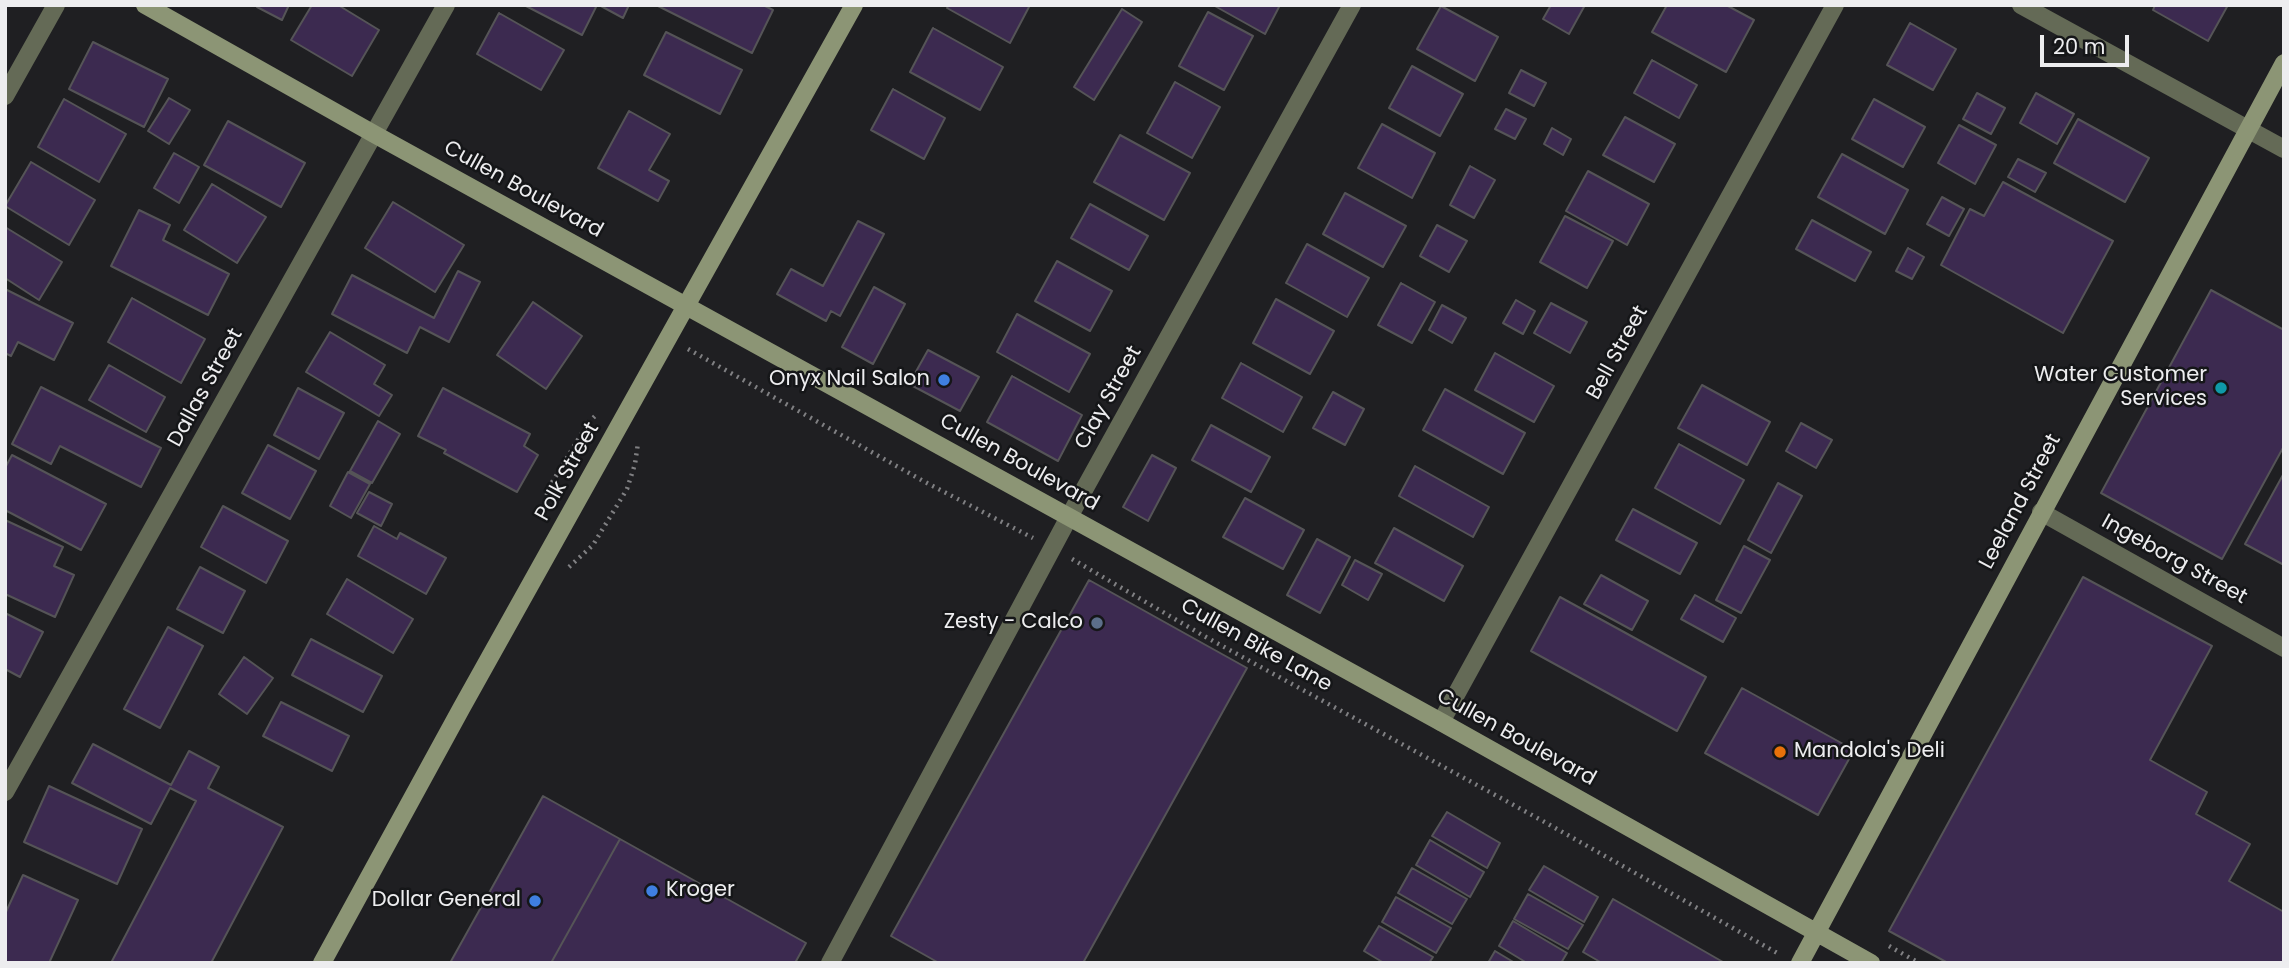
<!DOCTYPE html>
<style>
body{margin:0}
#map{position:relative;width:2289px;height:968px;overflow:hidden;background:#1f1f22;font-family:Poppins,sans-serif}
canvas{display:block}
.frame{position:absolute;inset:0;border:7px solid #ededef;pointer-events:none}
.scale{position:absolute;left:2040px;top:35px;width:89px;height:32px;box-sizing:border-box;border:4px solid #ededef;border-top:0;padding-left:9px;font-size:21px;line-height:24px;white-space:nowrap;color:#ededef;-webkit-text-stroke:5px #151618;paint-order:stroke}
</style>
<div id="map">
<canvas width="2289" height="968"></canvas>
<div class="frame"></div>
<div class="scale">20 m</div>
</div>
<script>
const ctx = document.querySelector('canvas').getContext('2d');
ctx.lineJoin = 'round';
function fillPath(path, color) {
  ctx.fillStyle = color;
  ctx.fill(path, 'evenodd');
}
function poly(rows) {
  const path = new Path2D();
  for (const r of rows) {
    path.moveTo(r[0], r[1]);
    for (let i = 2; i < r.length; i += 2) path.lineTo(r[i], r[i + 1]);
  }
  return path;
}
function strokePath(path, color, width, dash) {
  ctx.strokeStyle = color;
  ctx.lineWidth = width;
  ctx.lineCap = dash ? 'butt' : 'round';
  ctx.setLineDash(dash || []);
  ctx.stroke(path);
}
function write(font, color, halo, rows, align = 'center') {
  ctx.font = font + ' Poppins,sans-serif';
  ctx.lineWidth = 5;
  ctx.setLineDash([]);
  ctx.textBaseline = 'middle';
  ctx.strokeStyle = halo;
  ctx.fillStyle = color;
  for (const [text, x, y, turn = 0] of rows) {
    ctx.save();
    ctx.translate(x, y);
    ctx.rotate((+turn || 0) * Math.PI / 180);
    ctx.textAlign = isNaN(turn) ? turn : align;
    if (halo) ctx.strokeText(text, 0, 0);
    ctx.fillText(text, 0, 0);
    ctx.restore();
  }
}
const building = poly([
 [258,5,289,5,282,20,257,7,258,5],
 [312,5,338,5,379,30,352,76,291,40,312,5],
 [524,5,597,5,582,35,524,5],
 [599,5,629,5,623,18,599,5],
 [656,5,763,5,773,10,752,53,656,5],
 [949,5,1030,5,1010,43,947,8,949,5],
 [1213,5,1280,5,1265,34,1213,5],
 [1551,5,1585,5,1569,34,1543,19,1551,5],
 [1667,5,1726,5,1754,20,1726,72,1652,32,1667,5],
 [2155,5,2228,5,2208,41,2153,10,2155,5],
 [1441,6,1498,37,1475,81,1417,49,1441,6],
 [1122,9,1142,22,1094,100,1074,87,1122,9],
 [1208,12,1253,36,1224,90,1179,66,1208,12],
 [499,13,564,50,541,90,477,54,499,13],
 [1910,23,1956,49,1933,90,1887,65,1910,23],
 [933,28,1003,67,980,110,910,72,933,28],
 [666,32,742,70,720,114,644,75,666,32],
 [93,42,168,79,144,127,69,89,93,42],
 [1652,60,1697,85,1679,118,1634,93,1652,60],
 [1412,66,1463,94,1440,136,1389,108,1412,66],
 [1521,70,1546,83,1534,106,1509,93,1521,70],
 [1175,82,1220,107,1192,158,1147,133,1175,82],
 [893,89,945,118,924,159,871,130,893,89],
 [1977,93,2005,108,1991,134,1963,119,1977,93],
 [2036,93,2074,114,2057,144,2020,123,2036,93],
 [169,98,190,110,169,144,148,131,169,98],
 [64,99,126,134,99,182,38,147,64,99],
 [1874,99,1925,127,1903,167,1852,139,1874,99],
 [1506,109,1526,119,1515,139,1495,129,1506,109],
 [629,111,670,134,649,170,669,181,658,201,598,168,629,111],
 [1625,117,1675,144,1654,182,1603,155,1625,117],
 [2078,119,2149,158,2125,202,2054,163,2078,119],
 [228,121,305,163,281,207,204,165,228,121],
 [1382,124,1435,153,1412,198,1358,168,1382,124],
 [1959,125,1996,145,1975,184,1938,163,1959,125],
 [1552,128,1571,139,1563,155,1544,144,1552,128],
 [1120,135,1190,173,1164,220,1094,182,1120,135],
 [174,153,199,167,179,203,154,188,174,153],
 [1842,154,1908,190,1885,234,1818,197,1842,154],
 [2018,159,2046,173,2035,192,2008,177,2018,159],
 [31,162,95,200,69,245,5,206,31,162],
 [1470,166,1495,180,1474,218,1450,205,1470,166],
 [1588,171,1649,204,1627,245,1566,211,1588,171],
 [2003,182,2113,241,2063,333,1941,265,1970,209,1984,216,2003,182],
 [212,184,266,217,237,263,184,230,212,184],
 [1345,193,1406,226,1383,267,1323,234,1345,193],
 [1942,197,1964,209,1949,236,1927,224,1942,197],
 [393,202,464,245,435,292,365,248,393,202],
 [1090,204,1148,236,1129,270,1071,238,1090,204],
 [139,210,170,225,163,240,229,274,208,315,111,266,139,210],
 [1565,216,1613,241,1587,288,1540,262,1565,216],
 [1812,220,1871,252,1855,281,1796,249,1812,220],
 [858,221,884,234,840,316,831,311,826,321,777,294,791,269,823,286,858,221],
 [1437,225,1467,241,1449,272,1420,256,1437,225],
 [5,227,62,262,39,300,5,278,5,227],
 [1307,244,1369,278,1347,317,1286,283,1307,244],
 [1908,248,1924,257,1912,279,1896,271,1908,248],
 [1057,261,1112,291,1090,331,1035,301,1057,261],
 [458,271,480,282,449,342,420,327,407,353,332,314,352,275,434,318,458,271],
 [1401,283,1435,302,1412,343,1378,325,1401,283],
 [874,287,905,304,873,364,842,347,874,287],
 [5,289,73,323,54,360,18,342,11,356,5,353,5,289],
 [2211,290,2284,330,2284,446,2222,559,2101,493,2211,290],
 [132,298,205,339,181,383,108,342,132,298],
 [1276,299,1334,331,1310,374,1253,343,1276,299],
 [1516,300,1535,311,1523,334,1503,323,1516,300],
 [533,302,582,336,546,389,497,355,533,302],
 [1551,303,1587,322,1570,353,1534,333,1551,303],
 [1442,305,1466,318,1452,343,1429,330,1442,305],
 [1017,314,1090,354,1069,392,997,352,1017,314],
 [330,332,385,365,374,384,392,395,379,416,306,372,330,332],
 [928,350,979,377,960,411,909,384,928,350],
 [1495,353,1554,386,1534,422,1475,390,1495,353],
 [1241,363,1302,397,1283,432,1222,398,1241,363],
 [109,365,165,397,146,432,89,400,109,365],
 [1012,376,1082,415,1058,461,987,422,1012,376],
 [1702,385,1770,422,1747,465,1678,428,1702,385],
 [41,387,161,448,141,487,60,446,51,464,12,444,41,387],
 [298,388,344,413,319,459,274,435,298,388],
 [443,388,530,434,524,446,538,455,517,492,444,453,446,450,418,436,443,388],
 [1445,389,1525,433,1503,474,1423,430,1445,389],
 [1333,392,1364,409,1345,445,1313,428,1333,392],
 [378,421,400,434,372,483,350,471,378,421],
 [1801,423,1832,440,1816,468,1786,451,1801,423],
 [1211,425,1270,457,1251,492,1192,460,1211,425],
 [1679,444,1744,480,1720,524,1655,488,1679,444],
 [268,445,316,471,290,519,242,493,268,445],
 [12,455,106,504,81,550,5,510,5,468,12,455],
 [1152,455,1176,468,1148,521,1123,507,1152,455],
 [1415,466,1489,507,1473,537,1399,496,1415,466],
 [348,472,370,484,351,518,330,506,348,472],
 [2284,473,2284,565,2245,544,2284,473],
 [1778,483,1802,496,1771,553,1748,540,1778,483],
 [369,492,392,504,381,526,357,513,369,492],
 [1245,498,1304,530,1283,569,1223,537,1245,498],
 [223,506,288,541,266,583,201,547,223,506],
 [1633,509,1697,543,1680,574,1616,540,1633,509],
 [5,520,63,547,54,566,74,575,55,617,5,594,5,520],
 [374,526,397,539,400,533,446,558,426,594,358,556,374,526],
 [1394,528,1463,566,1444,601,1375,563,1394,528],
 [1317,539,1350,557,1320,613,1287,595,1317,539],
 [1744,546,1770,560,1741,613,1716,600,1744,546],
 [1355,560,1382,574,1368,600,1342,585,1355,560],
 [200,567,245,591,223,633,177,609,200,567],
 [1601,575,1648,601,1632,630,1584,604,1601,575],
 [2083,577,2212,646,2150,760,2207,792,2196,814,2250,844,2229,881,2284,912,2284,963,1948,963,1889,931,2083,577],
 [347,579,413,619,393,653,327,614,347,579],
 [1089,580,1247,668,1083,963,939,963,891,936,1089,580],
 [1695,595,1736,618,1723,642,1681,619,1695,595],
 [1560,597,1706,677,1677,731,1531,651,1560,597],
 [5,613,43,632,20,677,5,669,5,613],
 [168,627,203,646,160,728,124,709,168,627],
 [311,639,382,676,363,712,292,675,311,639],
 [244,657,273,678,247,714,219,694,244,657],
 [1742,688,1854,750,1818,815,1705,753,1742,688],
 [281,702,349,736,332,771,263,736,281,702],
 [93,744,171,785,189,751,219,767,208,788,283,827,211,963,111,963,196,801,170,788,151,824,72,783,93,744],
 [49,786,142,829,117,884,24,842,49,786],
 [543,796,620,839,551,963,450,963,543,796],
 [1447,812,1500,843,1487,868,1432,836,1447,812],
 [620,839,806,943,795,963,551,963,620,839],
 [1430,840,1484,872,1470,897,1416,865,1430,840],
 [1544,866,1598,897,1584,922,1529,890,1544,866],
 [1412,868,1467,899,1452,924,1398,893,1412,868],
 [23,875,78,900,49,963,5,963,5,914,23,875],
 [1528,894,1583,925,1568,949,1514,919,1528,894],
 [1396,897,1451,928,1436,953,1382,922,1396,897],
 [1613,899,1723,962,1723,963,1602,963,1583,952,1613,899],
 [1513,921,1567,953,1561,963,1527,963,1499,946,1513,921],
 [1379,926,1433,957,1429,963,1384,963,1364,951,1379,926],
 [1495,951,1515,963,1488,963,1495,951]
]);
const path = poly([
 [688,349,925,482,1033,538],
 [544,509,548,489,588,423,597,414],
 [1072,559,1204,636,1541,820,1779,954],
 [569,567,593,545,627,489,635,464,638,443],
 [1889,946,1919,963]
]);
const street = poly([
 [2021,5,2284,149],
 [5,96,56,5],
 [2041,512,2284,648],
 [1441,722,1835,5],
 [5,792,446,5],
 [830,963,1069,517,1352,5]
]);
const secondary = poly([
 [145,5,374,134,1441,722,1871,963],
 [322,963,462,707,854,5],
 [1800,963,2284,63]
]);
const markers = [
 [944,380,7,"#3f7fe0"],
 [2221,388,7,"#0f9aa8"],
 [1097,623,7,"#5c6f8a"],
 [1780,752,7,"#e8710a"],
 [652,891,7,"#3f7fe0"],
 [535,901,7,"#3f7fe0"]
];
const streetNames = [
 ["Cullen Boulevard",523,190,29],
 ["Bell Street",1618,353,-61],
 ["Dallas Street",206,388,-61],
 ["Clay Street",1109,398,-61],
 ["Cullen Boulevard",1019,463,29],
 ["Polk Street",568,472,-61],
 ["Leeland Street",2021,502,-62],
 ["Ingeborg Street",2174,560,29],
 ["Cullen Bike Lane",1256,646,29],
 ["Cullen Boulevard",1516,738,29]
];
const poiNames = [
 ["Water Customer",2207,376],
 ["Services",2207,400],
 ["Onyx Nail Salon",930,380],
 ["Zesty - Calco",1083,623],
 ["Mandola's Deli",1794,752,"left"],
 ["Kroger",666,891,"left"],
 ["Dollar General",521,901]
];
fillPath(building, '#3c2a50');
strokePath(building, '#555457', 2);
strokePath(path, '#808083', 4.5, [2, 5]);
strokePath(street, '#646a56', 18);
strokePath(secondary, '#8c9575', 18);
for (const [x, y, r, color] of markers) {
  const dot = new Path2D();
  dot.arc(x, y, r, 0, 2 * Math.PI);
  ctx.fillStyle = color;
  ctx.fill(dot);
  strokePath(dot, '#151618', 2.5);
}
write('21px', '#ededef', '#151618', streetNames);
write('21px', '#ededef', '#151618', poiNames, 'right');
</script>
